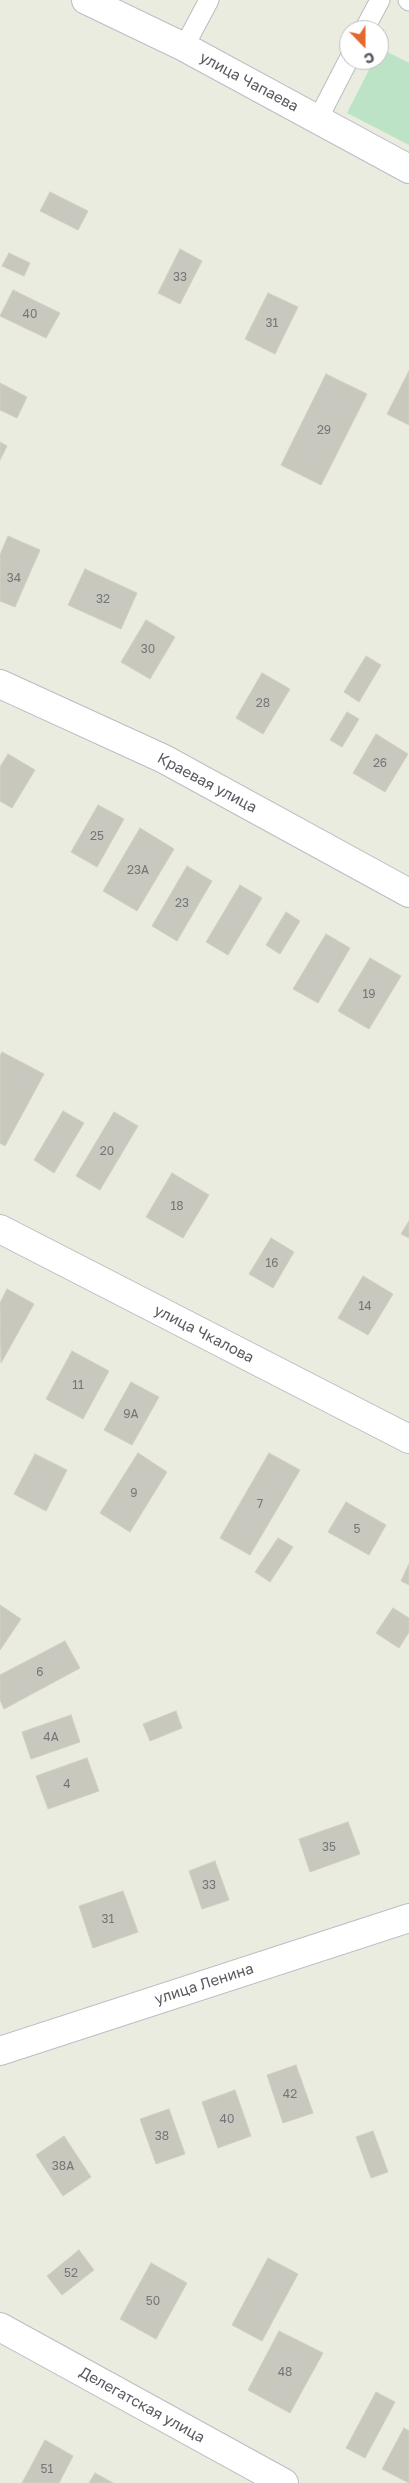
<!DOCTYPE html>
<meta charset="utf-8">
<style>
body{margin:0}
#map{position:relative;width:409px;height:2483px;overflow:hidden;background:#ebece0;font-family:"Golos Text",sans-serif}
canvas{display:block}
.north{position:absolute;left:339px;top:20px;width:50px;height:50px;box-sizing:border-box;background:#fff;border:1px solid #bdbdc0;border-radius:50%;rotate:158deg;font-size:14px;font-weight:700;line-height:20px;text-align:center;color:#595a61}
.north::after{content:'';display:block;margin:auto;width:18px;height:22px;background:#e3682e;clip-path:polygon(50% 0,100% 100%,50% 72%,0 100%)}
</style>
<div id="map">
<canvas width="409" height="2483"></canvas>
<div class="north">С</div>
</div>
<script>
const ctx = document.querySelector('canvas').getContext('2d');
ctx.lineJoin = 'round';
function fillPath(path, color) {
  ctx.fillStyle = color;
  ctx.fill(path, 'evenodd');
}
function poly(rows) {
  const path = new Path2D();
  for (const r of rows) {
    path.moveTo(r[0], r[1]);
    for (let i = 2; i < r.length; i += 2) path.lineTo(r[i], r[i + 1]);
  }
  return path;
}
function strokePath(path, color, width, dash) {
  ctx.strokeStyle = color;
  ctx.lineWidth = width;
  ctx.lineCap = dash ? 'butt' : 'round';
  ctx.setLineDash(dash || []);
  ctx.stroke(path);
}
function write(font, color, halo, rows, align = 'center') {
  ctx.font = font + ' "Golos Text",sans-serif';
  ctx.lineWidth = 5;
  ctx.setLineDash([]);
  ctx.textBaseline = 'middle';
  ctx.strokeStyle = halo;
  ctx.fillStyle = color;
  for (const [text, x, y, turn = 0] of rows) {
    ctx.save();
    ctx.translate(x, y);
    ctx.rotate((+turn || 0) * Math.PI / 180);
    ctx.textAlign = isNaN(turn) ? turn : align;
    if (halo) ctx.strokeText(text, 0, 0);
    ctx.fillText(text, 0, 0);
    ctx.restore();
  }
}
const green = poly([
 [380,48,409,63,409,145,347,113,374,60,379,60]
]);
const building = poly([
 [50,192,88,211,78,230,40,211,50,192],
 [180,249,202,261,180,304,158,293,180,249],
 [9,253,30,263,24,276,2,266,9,253],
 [13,290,60,313,46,338,0,316,13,290],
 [268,293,298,307,275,354,245,339,268,293],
 [409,371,409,425,387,414,409,371],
 [326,374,367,394,321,485,281,465,326,374],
 [0,383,27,397,17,418,0,410,0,383],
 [0,442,7,446,0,460,0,442],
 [8,536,40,550,15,607,0,601,0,555,8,536],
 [85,569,137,593,121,629,68,605,85,569],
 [146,620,175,637,150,679,121,662,146,620],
 [366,656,381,665,359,702,344,692,366,656],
 [262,673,290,689,263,734,236,718,262,673],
 [347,712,359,719,342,747,330,740,347,712],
 [376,734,408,754,385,792,353,773,376,734],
 [8,754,35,770,12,808,0,801,0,767,8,754],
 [98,805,124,819,97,867,71,852,98,805],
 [140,828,174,849,137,911,103,891,140,828],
 [187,866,212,881,177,941,152,926,187,866],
 [240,885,262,898,228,955,206,942,240,885],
 [286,912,300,921,280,954,266,945,286,912],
 [326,934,350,948,318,1003,293,989,326,934],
 [370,958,401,976,369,1029,338,1011,370,958],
 [2,1052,44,1074,5,1146,0,1143,0,1056,2,1052],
 [63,1111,84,1123,54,1173,34,1160,63,1111],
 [114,1112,138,1126,100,1190,76,1176,114,1112],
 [172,1173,209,1195,183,1238,146,1217,172,1173],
 [409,1221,409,1238,401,1234,409,1221],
 [271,1238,294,1252,273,1288,249,1274,271,1238],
 [363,1276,393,1294,368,1335,338,1318,363,1276],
 [7,1289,34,1304,1,1363,0,1303,7,1289],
 [72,1351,109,1371,83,1419,46,1399,72,1351],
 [131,1382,159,1397,132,1445,104,1430,131,1382],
 [138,1453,167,1472,130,1532,100,1513,138,1453],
 [269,1453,300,1470,250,1555,220,1538,269,1453],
 [35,1454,67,1470,46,1511,14,1494,35,1454],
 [346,1502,386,1525,369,1555,328,1532,346,1502],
 [278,1538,293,1547,270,1582,255,1572,278,1538],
 [409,1564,409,1585,401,1581,409,1564],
 [0,1605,21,1619,0,1650,0,1605],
 [393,1608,409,1618,409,1632,399,1648,376,1633,393,1608],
 [65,1641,80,1668,4,1709,0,1700,0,1675,65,1641],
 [176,1711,182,1728,150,1741,143,1724,176,1711],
 [71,1715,80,1742,31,1759,22,1732,71,1715],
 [87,1758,99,1791,48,1809,36,1776,87,1758],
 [348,1822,360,1854,310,1872,299,1839,348,1822],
 [215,1861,229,1900,202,1909,189,1871,215,1861],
 [123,1891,138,1932,93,1948,79,1906,123,1891],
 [296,2065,313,2113,283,2123,267,2075,296,2065],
 [235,2090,251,2136,218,2148,202,2102,235,2090],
 [169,2109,185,2154,156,2164,140,2119,169,2109],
 [373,2131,388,2172,371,2178,356,2137,373,2131],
 [64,2136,91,2177,63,2196,36,2155,64,2136],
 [79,2250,94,2270,62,2295,47,2276,79,2250],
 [268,2258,298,2274,262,2341,232,2325,268,2258],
 [151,2263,187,2283,156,2339,120,2319,151,2263],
 [279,2331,323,2353,290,2413,248,2390,279,2331],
 [376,2392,395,2402,365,2458,346,2448,376,2392],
 [404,2428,409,2431,409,2483,382,2469,404,2428],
 [45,2440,73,2456,59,2483,22,2483,45,2440],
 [95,2473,113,2483,89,2483,95,2473]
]);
const lane = poly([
 [408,0,409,1],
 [364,30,380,0],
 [184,47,209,0],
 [318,119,349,59]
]);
const street = poly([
 [0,684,164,759,409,893],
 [0,1229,409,1439],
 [0,2327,284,2483]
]);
const secondary = poly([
 [86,0,184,47,409,169],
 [0,2051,409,1918]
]);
const numberNames = [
 ["33",180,277],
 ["40",30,314],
 ["31",272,323],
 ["29",324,430],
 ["34",14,578],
 ["32",103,599],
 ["30",148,649],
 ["28",263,703],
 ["26",380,763],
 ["25",97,836],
 ["23А",138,870],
 ["23",182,903],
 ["19",369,994],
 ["20",107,1151],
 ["18",177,1206],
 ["16",272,1263],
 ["14",365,1306],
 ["11",78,1385],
 ["9А",131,1414],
 ["9",134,1493],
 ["7",260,1504],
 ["5",357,1529],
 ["6",40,1672],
 ["4А",51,1737],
 ["4",67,1784],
 ["35",329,1847],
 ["33",209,1885],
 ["31",108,1919],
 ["42",290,2094],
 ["40",227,2119],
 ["38",162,2136],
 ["38А",63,2166],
 ["52",71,2273],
 ["50",153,2301],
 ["48",285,2372],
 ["51",47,2469]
];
const streetNames = [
 ["улица Чапаева",249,82,28],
 ["Краевая улица",207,783,28],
 ["улица Чкалова",204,1334,27],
 ["улица Ленина",204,1984,-18],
 ["Делегатская улица",142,2405,29]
];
fillPath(green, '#bde3c6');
fillPath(building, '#c8c8bf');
strokePath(building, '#d0cfbf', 1);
strokePath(lane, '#bbbcc2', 21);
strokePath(street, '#bbbcc2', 30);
strokePath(secondary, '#bbbcc4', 30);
strokePath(lane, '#fff', 19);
strokePath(street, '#fff', 28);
strokePath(secondary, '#fff', 28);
write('12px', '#757678', null, numberNames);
write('15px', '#595a61', '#fff', streetNames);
</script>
